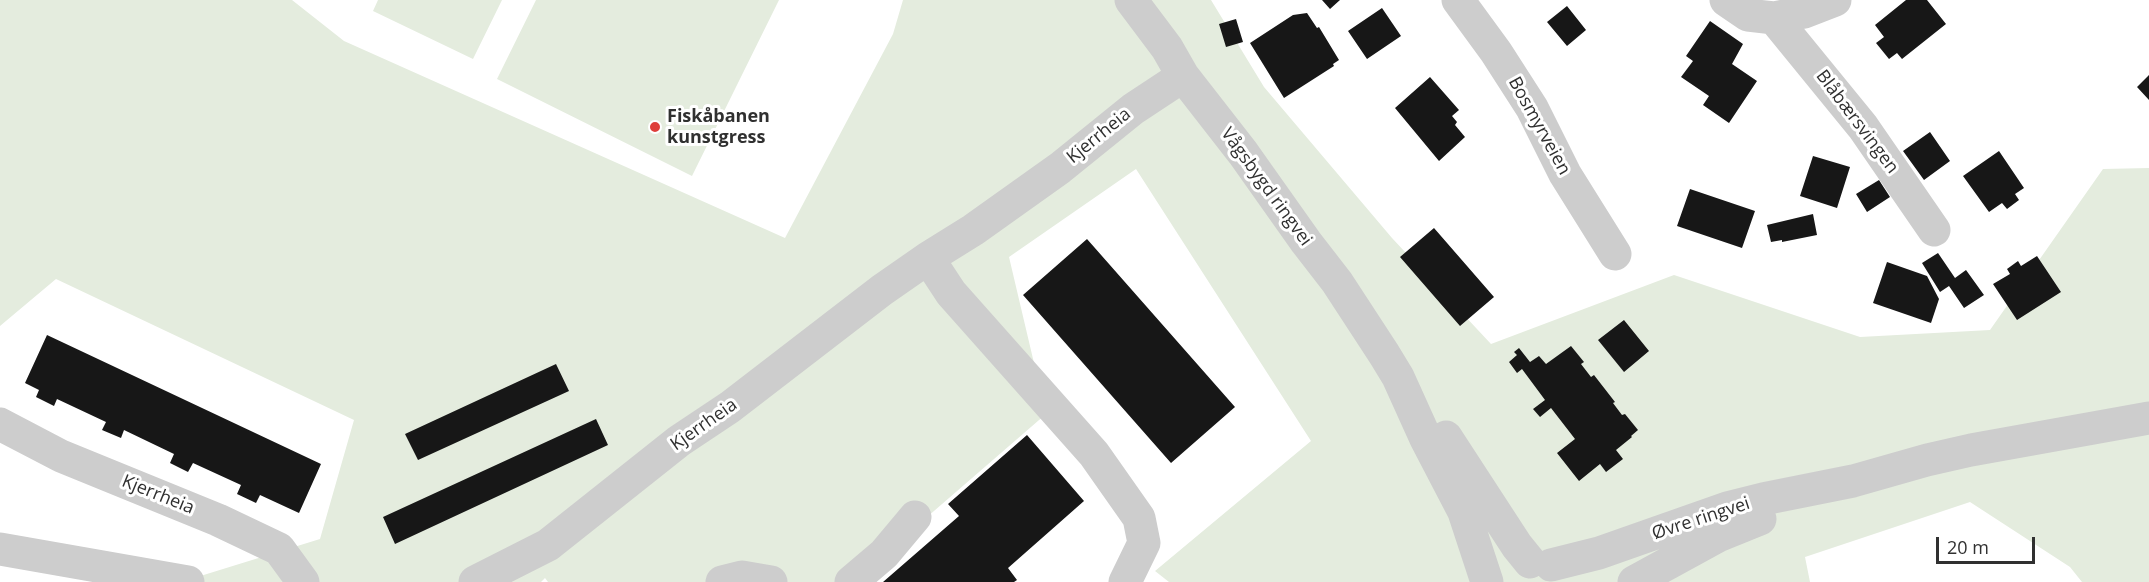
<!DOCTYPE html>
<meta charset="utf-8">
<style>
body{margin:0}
#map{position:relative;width:2149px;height:582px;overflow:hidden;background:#fff;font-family:"Open Sans",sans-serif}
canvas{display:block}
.scale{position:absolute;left:1936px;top:537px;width:99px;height:27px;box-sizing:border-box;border:3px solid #303030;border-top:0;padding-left:8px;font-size:18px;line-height:21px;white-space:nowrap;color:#303030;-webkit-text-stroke:4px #fff;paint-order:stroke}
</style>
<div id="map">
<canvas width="2149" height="582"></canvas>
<div class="scale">20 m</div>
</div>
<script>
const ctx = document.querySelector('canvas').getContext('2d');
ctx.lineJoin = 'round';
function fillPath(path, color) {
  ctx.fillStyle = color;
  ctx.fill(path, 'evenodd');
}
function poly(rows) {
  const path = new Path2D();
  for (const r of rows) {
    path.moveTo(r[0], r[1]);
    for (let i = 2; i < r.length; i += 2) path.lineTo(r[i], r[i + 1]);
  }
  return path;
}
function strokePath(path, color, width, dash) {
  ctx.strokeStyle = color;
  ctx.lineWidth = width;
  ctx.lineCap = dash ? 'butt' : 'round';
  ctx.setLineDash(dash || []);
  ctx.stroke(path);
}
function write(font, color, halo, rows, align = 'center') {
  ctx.font = font + ' "Open Sans",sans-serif';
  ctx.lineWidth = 6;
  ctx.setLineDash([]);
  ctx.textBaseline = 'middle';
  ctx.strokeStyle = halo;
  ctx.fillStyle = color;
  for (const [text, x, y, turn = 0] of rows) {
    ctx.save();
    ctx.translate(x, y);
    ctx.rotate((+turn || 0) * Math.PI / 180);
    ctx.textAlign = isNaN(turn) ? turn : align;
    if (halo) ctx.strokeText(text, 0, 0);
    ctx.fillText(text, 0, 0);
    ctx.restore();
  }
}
const green = poly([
 [0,0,292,0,344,41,785,238,893,34,903,0,1211,0,1264,87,1392,238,1491,344,1674,275,1860,337,1990,330,2103,169,2149,168,2149,582,2082,582,2070,567,1970,502,1805,557,1810,582,1169,582,1155,571,1311,441,1136,169,1009,257,1046,414,852,582,548,582,545,578,541,582,181,582,320,539,354,420,56,279,0,326],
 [378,0,502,0,473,59,373,11],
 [536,0,779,0,692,176,497,79]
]);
const building = poly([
 [1322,0,1340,0,1330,9],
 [1906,0,1927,0,1946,24,1902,59,1897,53,1889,59,1876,43,1884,37,1875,25],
 [1567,6,1586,30,1567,46,1547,22],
 [1382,8,1401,36,1367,59,1348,31],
 [1307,13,1317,28,1319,27,1339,60,1333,64,1334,66,1284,98,1250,43,1293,15],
 [1236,19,1243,42,1226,47,1219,24],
 [1710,21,1743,44,1732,64,1757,81,1729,123,1703,105,1709,96,1681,77,1693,61,1686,56],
 [2149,75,2149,100,2137,87],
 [1430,77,1459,110,1452,116,1457,122,1455,125,1465,137,1439,161,1395,108],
 [1930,132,1950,161,1924,180,1903,151],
 [1999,151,2024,188,2015,194,2019,200,2007,209,2002,203,1989,212,1963,176],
 [1813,156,1850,167,1837,208,1800,196],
 [1879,180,1890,197,1867,212,1856,194],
 [1690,189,1755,211,1742,248,1677,226],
 [1813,214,1817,235,1782,242,1782,240,1771,242,1767,225],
 [1434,228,1494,297,1460,326,1400,257],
 [1087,239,1235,407,1171,463,1023,295],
 [1938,253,1955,278,1966,270,1984,295,1964,308,1949,286,1940,292,1922,263],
 [2037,256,2061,292,2017,320,1993,284,2010,274,2007,269,2018,261,2021,266],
 [1887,262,1927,276,1939,299,1931,323,1873,303],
 [1624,320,1649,351,1624,372,1598,340],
 [47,335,321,464,299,513,260,495,256,503,237,494,241,485,193,463,188,472,170,463,174,454,124,430,121,438,102,430,106,422,57,399,54,406,36,397,39,390,25,383],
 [1571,346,1584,362,1581,364,1591,377,1594,375,1615,402,1613,403,1622,415,1625,414,1638,430,1631,436,1632,437,1616,450,1623,459,1606,472,1600,464,1579,481,1557,453,1575,439,1551,408,1540,417,1533,409,1545,400,1522,369,1517,373,1509,362,1517,355,1514,352,1519,348,1530,362,1539,356,1546,364],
 [556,364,569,391,418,460,405,434],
 [596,419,608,445,395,544,383,517],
 [1027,435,1084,501,1008,568,1017,580,1014,582,883,582,959,516,948,504]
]);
const minor = poly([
 [1131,0,1167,48,1183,76,1243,153,1306,242,1337,282,1384,354,1398,377,1426,439,1464,512,1487,582],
 [1458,0,1496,52,1532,108,1565,174,1615,254],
 [1726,0,1748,15,1774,18,1804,12,1835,0],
 [1774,18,1863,127,1934,230],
 [928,258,951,293,1094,454,1139,518,1144,543,1125,582],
 [0,424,61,456,218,520,279,549,303,582],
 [1446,437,1517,546,1530,562],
 [0,549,188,582],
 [1551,565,1599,553,1727,508,1763,499,1853,481,1927,460,1971,450,2149,418],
 [475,582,548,545,679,441,730,407,882,290,928,258,973,230,1060,168,1133,109,1183,76],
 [722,582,742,577,771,582],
 [851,582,884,554,915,517],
 [1634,582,1718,536,1760,519]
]);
const markers = [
 [655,127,6,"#de3e3a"]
];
const poiNames = [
 ["Fiskåbanen",667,117],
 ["kunstgress",667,138]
];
const streetNames = [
 ["Blåbærsvingen",1857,122,53],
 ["Bosmyrveien",1539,126,61],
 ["Kjerrheia",1099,136,-39],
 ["Vågsbygd ringvei",1266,187,54],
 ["Kjerrheia",704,425,-35],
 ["Kjerrheia",158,495,22],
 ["Øvre ringvei",1701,519,-18]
];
fillPath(green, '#e4ecde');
fillPath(building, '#171717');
strokePath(minor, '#cdcdcd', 33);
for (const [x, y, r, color] of markers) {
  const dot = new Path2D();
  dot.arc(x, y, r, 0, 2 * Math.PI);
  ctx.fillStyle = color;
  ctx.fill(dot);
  strokePath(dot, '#fff', 2);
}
write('bold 18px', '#303030', '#fff', poiNames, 'left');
write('18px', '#303030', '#fff', streetNames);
</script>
